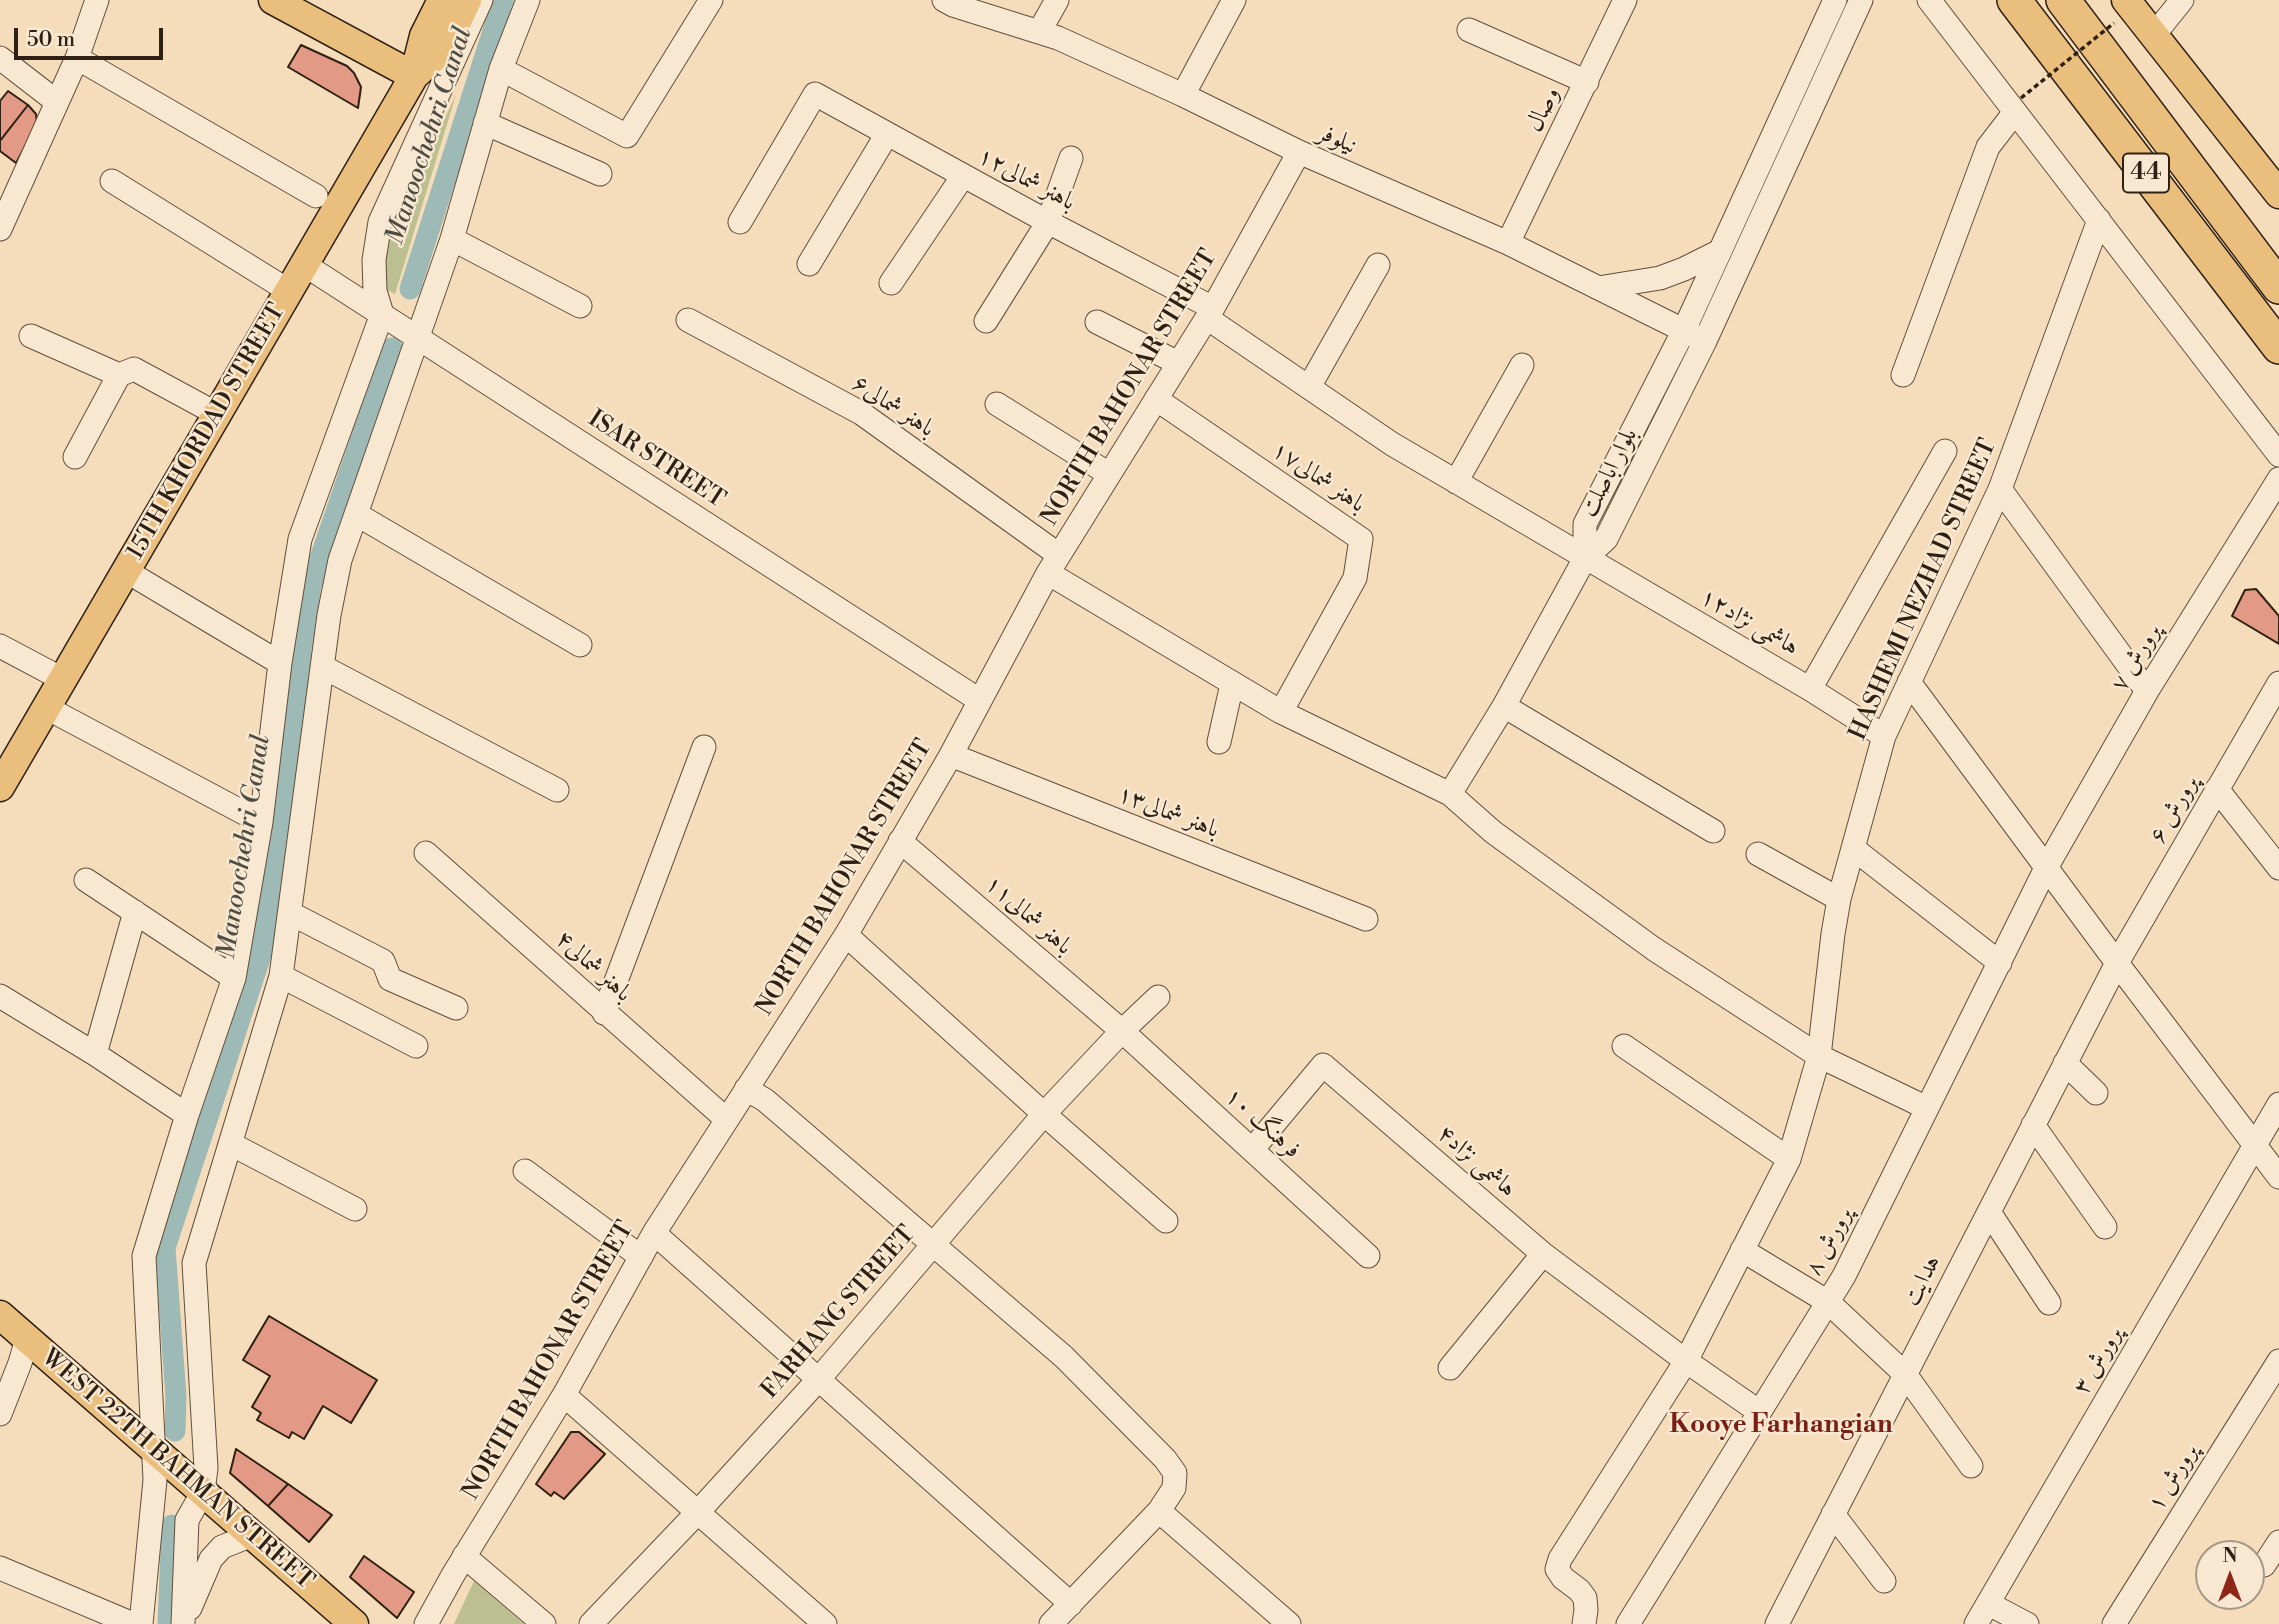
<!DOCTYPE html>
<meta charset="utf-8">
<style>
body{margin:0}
#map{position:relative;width:2279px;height:1624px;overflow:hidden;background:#f5dcba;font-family:"Libre Bodoni",serif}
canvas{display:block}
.north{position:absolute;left:2195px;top:1540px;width:70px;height:70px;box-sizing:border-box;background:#f8e8d2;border:2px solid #a79886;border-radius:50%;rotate:0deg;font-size:19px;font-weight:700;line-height:28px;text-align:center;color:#2e2013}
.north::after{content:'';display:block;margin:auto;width:24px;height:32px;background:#8f2418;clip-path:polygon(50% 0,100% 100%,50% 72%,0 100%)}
.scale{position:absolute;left:14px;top:28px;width:149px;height:32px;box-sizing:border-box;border:4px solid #2e2013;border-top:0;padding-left:9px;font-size:21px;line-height:24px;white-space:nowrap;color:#2e2013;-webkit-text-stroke:5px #f8e8d2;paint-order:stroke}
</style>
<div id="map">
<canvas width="2279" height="1624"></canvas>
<div class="north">N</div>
<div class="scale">50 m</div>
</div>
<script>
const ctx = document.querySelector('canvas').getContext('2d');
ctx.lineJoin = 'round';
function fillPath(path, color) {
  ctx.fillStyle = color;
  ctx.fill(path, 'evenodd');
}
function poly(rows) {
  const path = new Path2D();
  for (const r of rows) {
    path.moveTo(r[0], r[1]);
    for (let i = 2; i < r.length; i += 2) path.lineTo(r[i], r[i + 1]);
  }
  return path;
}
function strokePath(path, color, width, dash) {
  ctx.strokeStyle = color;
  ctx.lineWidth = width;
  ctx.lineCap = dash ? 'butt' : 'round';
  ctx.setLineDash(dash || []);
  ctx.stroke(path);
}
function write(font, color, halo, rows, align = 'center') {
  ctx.font = font + ' "Libre Bodoni",Amiri,serif';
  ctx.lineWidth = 5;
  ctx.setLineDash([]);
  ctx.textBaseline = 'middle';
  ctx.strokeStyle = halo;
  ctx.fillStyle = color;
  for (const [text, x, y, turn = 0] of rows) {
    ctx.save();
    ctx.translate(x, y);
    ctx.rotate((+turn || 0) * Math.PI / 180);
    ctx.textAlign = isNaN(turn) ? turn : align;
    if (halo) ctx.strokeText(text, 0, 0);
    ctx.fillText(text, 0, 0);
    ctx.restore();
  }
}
const green = poly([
 [456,95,395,294,382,287,384,240,409,179,441,126],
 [1673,370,1677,370,1677,373,1604,521,1601,517],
 [474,1581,524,1624,454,1624]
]);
const canal = poly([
 [410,289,503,0],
 [175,1431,176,1396,165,1248,261,955,300,682,301,649,311,585,392,348],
 [168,1624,172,1525]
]);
const building = poly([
 [301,45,347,66,354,73,361,87,358,108,288,67,301,45],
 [8,91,28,105,0,141,0,101,8,91],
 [28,105,36,114,37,125,16,163,0,151,0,141,28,105],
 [2256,589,2279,616,2279,644,2232,616,2245,590,2256,589],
 [269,1316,377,1380,351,1423,323,1406,304,1439,292,1432,289,1438,257,1420,261,1413,252,1407,270,1376,243,1360,269,1316],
 [571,1432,579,1432,605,1454,564,1499,554,1492,551,1496,536,1484,571,1432],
 [236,1449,288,1484,268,1506,230,1473,236,1449],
 [288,1484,332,1515,309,1542,268,1506,288,1484],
 [364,1556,414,1592,397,1618,350,1577,364,1556]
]);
const minor = poly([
 [944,0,953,5,1058,38,1183,95,1299,152,1508,243,1705,341],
 [1929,0,2279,455],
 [1469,30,1587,82],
 [1039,32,1057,0],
 [2153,36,2182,0],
 [0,58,57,102],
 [77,58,316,196],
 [501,69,627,136,711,0],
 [1183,95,1234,0],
 [485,123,600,174],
 [112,181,289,291],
 [740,222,815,94,1048,222,1213,308],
 [0,229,77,58,97,0],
 [452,239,580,306],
 [1508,243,1625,0],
 [809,264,887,134],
 [305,265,979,700],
 [891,283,963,176],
 [1598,288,1660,278,1684,269,1720,251],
 [1207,318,1392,444,1810,689,1884,736],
 [688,320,861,413,1059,555],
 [986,321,1048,222,1071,158],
 [1097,322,1178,363],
 [31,336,119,375],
 [119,375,134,369,217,414],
 [1903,375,1988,147,2015,112],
 [1309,387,1378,265],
 [1156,399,1361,539,1355,578,1281,712],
 [997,404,1109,474],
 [75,457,119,375],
 [1456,482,1522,365],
 [2000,489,2147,691],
 [356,514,580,645],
 [1585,558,1585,524,1684,330,1835,0],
 [126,571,280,663],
 [1048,573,1281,712,1450,794,1493,832,1654,949,1819,1056,1927,1108],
 [0,646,64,680],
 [323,667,557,790],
 [1909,682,2117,963,2279,1177],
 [1810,689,1945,451],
 [1504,706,1713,831],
 [47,708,261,822],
 [1219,742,1232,684],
 [951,755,1366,919],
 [2217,789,2279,868],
 [1450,794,1504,706,1585,558,1606,539,1705,341,1861,0],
 [900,841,1122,1031,1368,1256],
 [1854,849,2000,963],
 [426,853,726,1119],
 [1758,854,1839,899],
 [86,880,234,978],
 [290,913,383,961,390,979,456,1008],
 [846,935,1044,1114,1166,1221],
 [281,976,416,1046],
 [0,996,95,1054,187,1115],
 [604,1013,704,747],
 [1624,1046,1789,1159],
 [95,1054,135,912],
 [2065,1063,2096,1093],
 [746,1089,765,1100,1064,1357,1165,1459,1175,1473,1174,1488,1159,1511,1051,1624],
 [2033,1125,2105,1227],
 [231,1144,355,1209],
 [1252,1150,1323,1065,1543,1254,1686,1361,1758,1411],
 [525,1171,641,1257],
 [1989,1212,2049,1303],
 [654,1233,1071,1604],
 [1742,1250,1828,1302,1905,1374,1971,1466],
 [1450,1368,1543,1254],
 [564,1395,825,1624],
 [0,1414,20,1363,27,1339],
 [1159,1511,1289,1624],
 [1833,1514,1884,1581],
 [464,1556,544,1624],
 [2264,1565,2279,1542],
 [0,1568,133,1624],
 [1989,1604,2027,1624],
 [190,1608,211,1559,222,1547,252,1535],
 [141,1624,155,1480,144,1256,187,1115,234,978,261,822,280,663,300,539,382,314,375,291,374,260,380,222,481,0],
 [183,1624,187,1520,203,1492,206,1468,194,1263,281,976,329,615,340,560,452,239,501,69,528,0],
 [426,1624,453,1575,564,1395,654,1233,846,935,951,755,1048,573,1213,308,1299,152],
 [591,1624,697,1513,818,1380,1044,1114,1122,1031,1158,997],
 [1584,1624,1586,1610,1585,1598,1579,1590,1563,1578,1557,1569,1560,1559,1686,1361,1789,1159,1819,1056,1833,934,1839,899,1884,736,2000,489,2099,220],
 [1628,1624,1844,1276,2046,868,2147,691,2279,479],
 [1777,1624,2117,963,2279,683],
 [1976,1624,2279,1104],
 [2114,1624,2279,1361]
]);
const major = poly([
 [273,0,414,76],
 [2126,0,2279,194],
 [414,76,424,36,442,0],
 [0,787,414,76,446,46,467,0],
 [0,1315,354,1624]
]);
const highway = poly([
 [2014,0,2279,347],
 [2063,0,2279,287]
]);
const pathBridge = poly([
 [2021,98,2114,23]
]);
const shields = [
 [2146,173,46]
];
const shieldNames = [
 ["44",2146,173]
];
const streetNames = [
 ["وصال",1544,110,-64],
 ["نیلوفر",1337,140,24],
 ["باهنر شمالی۱۲",1026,180,28],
 ["NORTH BAHONAR STREET",1130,388,-59],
 ["باهنر شمالی۶",893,407,33],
 ["15TH KHORDAD STREET",207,432,-60],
 ["ISAR STREET",656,460,33],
 ["بلوار اباصلت",1610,473,-63],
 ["باهنر شمالی۱۷",1318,478,34],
 ["HASHEMI NEZHAD STREET",1924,590,-66],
 ["هاشمی نژاد۱۲",1749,623,30],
 ["پرورش ۷",2137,658,-59],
 ["پرورش ۶",2175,810,-60],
 ["باهنر شمالی۱۳",1168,813,21],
 ["NORTH BAHONAR STREET",845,878,-59],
 ["باهنر شمالی۱۱",1028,916,41],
 ["باهنر شمالی۴",593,967,42],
 ["فرهنگ ۱۰",1262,1124,42],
 ["هاشمی نژاد۴",1476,1162,41],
 ["پرورش ۸",1830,1242,-62],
 ["هدایت",1923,1281,-63],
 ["FARHANG STREET",839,1313,-49],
 ["NORTH BAHONAR STREET",549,1361,-60],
 ["پرورش ۳",2099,1361,-60],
 ["WEST 22TH BAHMAN STREET",177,1470,41],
 ["پرورش ۱",2174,1478,-58]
];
const waterNames = [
 ["Manoochehri Canal",430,136,-72],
 ["Manoochehri Canal",245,847,-81]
];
const neighbourhoodNames = [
 ["Kooye Farhangian",1781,1426]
];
fillPath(green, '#bcc090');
strokePath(canal, '#9dbab6', 21);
fillPath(building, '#e29986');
strokePath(building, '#2e2013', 2);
strokePath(minor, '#604f3d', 25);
strokePath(major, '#2e2013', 31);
strokePath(highway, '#2e2013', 36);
strokePath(minor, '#f8e8d2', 23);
strokePath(major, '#eabe7d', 28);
strokePath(highway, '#eabe7d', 33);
strokePath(pathBridge, '#2e2013', 3.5, [5, 3.5]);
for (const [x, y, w] of shields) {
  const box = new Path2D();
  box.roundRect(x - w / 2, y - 19.5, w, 39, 5);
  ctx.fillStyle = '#f8e8d2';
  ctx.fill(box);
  strokePath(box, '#2e2013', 2);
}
write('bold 23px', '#2e2013', null, shieldNames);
write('24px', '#2e2013', '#f8e8d2', streetNames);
write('italic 26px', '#4f4e44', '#f8e8d2', waterNames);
write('bold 26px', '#7a1f14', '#f8e8d2', neighbourhoodNames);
</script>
